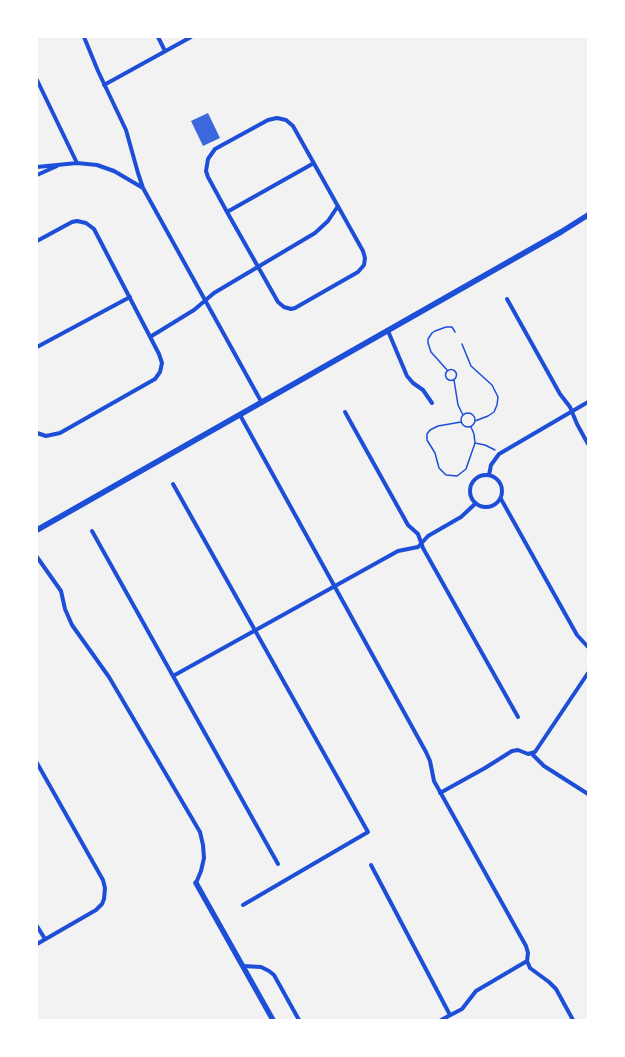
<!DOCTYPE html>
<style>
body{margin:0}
#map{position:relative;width:625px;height:1057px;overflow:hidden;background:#f2f2f2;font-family:Cabin,sans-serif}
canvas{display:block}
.frame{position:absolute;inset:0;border:38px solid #fff;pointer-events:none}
</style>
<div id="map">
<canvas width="625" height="1057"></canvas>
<div class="frame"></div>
</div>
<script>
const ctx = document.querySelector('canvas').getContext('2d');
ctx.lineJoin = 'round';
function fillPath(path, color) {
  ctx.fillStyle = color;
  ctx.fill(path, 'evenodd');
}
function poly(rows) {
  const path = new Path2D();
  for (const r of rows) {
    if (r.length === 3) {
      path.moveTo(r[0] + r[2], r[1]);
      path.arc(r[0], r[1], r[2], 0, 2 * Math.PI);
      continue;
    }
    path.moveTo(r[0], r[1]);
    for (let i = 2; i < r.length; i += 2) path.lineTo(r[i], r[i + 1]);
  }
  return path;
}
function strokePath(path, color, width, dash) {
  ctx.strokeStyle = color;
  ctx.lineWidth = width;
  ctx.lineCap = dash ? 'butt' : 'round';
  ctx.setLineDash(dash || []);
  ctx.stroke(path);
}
const building = poly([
 [208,113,220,138,203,146,191,121]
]);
const path = poly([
 [462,344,471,366,492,385,498,397,497,405,494,412,488,416,475,421],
 [451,375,5.5],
 [448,371,431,352,428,343,428,339,432,333,435,331,446,327,452,327,455,332],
 [454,380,458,405,463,415],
 [468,420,7],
 [461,422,438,426,430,430,427,434,427,440,435,453,439,468,446,475,457,476,466,469,475,443,474,434,471,427],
 [475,443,485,445,495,450]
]);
const minor = poly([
 [84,37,98,71,126,130,138,173,143,188,262,403],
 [158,37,165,51],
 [37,80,77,163],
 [104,85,191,37],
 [277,118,286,120,293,126,363,251,365,258,364,265,358,272,295,308,291,309,284,307,278,302,227,212,208,177,206,171,208,159,215,149,268,120,277,118],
 [37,167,77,163,97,165,114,171,143,188],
 [37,175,57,166],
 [227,212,314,163],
 [37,241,72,222,77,221,86,223,94,229,159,354,162,363,160,372,155,379,60,433,46,436,37,433],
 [507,299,560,394,570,407,577,424,588,444],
 [388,331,407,376,413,383,423,390,432,403],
 [150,337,194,310,214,293,315,233,328,221,338,206],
 [37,347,130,297],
 [345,412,408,525,418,534,423,548,518,717],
 [240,415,426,752,430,761,434,781,526,946,528,953,527,961,530,968,549,982,556,989,573,1020],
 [486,491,16],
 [489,475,491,465,499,454,588,402],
 [173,484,368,832,243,905],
 [501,499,577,635,588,647],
 [92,531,278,864],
 [37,557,61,591,65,609,72,625,109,677,200,832,203,845,204,858,201,871,196,883],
 [173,676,398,551,418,547,428,536,461,517,476,503],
 [532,754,544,766,588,794],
 [37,763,103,880,105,888,104,899,102,904,96,910,37,944],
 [440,793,485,768,512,751,518,750,528,754,535,752,588,673],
 [371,865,450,1015],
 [37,926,45,939],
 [243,966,261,967,269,971,274,975,299,1020],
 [441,1020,462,1009,476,991,527,961]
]);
const tertiary = poly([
 [37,530,561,232,588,215],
 [196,883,273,1020]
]);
fillPath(building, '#3d67dc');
strokePath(path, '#1d4ed8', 1.5);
strokePath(minor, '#1d4ed8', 4);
strokePath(tertiary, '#1d4ed8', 5.5);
</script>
